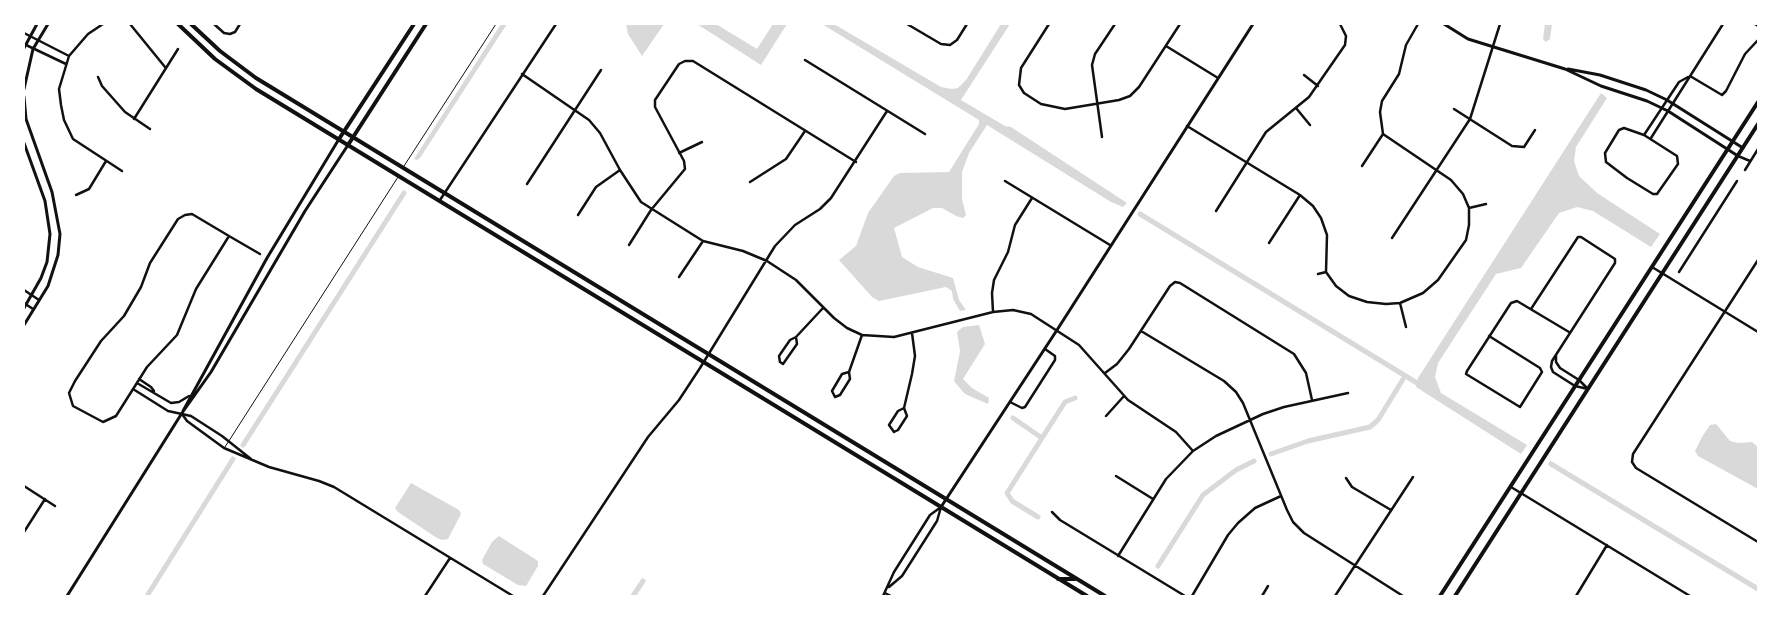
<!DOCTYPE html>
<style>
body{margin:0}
#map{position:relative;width:1782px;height:620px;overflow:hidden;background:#fff;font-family:"Golos Text",sans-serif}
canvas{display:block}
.frame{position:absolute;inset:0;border:25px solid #fff;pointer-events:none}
</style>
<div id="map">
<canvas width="1782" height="620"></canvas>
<div class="frame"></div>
</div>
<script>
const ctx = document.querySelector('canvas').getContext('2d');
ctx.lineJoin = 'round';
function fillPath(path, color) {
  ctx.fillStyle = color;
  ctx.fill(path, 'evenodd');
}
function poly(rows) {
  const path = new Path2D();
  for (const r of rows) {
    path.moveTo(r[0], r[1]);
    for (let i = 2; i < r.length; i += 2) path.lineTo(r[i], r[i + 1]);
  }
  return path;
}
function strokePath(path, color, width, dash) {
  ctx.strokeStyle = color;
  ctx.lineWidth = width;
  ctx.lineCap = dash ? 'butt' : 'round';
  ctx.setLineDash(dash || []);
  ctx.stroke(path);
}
const water = poly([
 [501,24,507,24,420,158,417,160,414,159],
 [626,24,664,24,642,56,628,34],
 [697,24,716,24,757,49,773,24,787,24,761,65],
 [822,24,834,24,941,87,952,89,958,88,966,80,1001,24,1010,24,961,100,1005,126,1011,127,1127,203,1123,207,1111,202,987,125,969,153,962,172,962,199,966,215,963,218,956,216,942,208,933,208,894,228,902,257,918,267,953,278,959,300,966,310,960,311,953,299,952,291,946,287,884,300,879,301,872,297,839,260,856,246,868,213,894,176,900,173,949,172,979,124,979,120],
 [1545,24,1552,24,1550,39,1546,42,1543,39],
 [1601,93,1607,98,1576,147,1574,161,1579,176,1597,193,1660,234,1651,247,1593,211,1577,207,1559,213,1521,268,1496,274,1438,363,1435,377,1441,393,1527,445,1521,454,1416,387,1418,378],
 [979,325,985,344,963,379,972,388,989,398,988,404,965,394,954,381,960,351,957,332,963,327],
 [1716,424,1730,441,1738,443,1752,442,1758,447,1758,489,1698,456,1695,451,1702,437,1710,425],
 [411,483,459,510,461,514,448,539,442,540,437,538,398,512,395,508],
 [499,536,538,561,538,566,526,586,518,585,483,564,482,560,492,542]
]);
const canal = poly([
 [1140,214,1422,386],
 [1013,418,1042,438],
 [243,445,404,193],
 [1271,454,1308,441,1370,427,1378,420,1405,376],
 [1551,464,1758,589],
 [1038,517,1012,501,1007,493,1065,402,1075,398],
 [1158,566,1203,495,1236,470,1254,461],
 [147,596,233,459],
 [633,596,643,581]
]);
const service = poly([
 [404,166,496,24],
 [225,447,398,177]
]);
const minor = poly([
 [103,24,88,34,69,56,59,89,61,105,64,120,73,139,122,171],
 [130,24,165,67],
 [214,24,224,33,230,34,235,32,240,24],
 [907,24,941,44,950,45,957,40,967,24],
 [1049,24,1021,68,1019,85,1024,93,1041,104,1065,109,1119,100,1130,96,1139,87,1180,24],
 [1755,24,1758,26],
 [24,33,69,56],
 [24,44,66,64],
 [1166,46,1218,78],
 [805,60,925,134],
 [522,74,589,120,600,133,620,170,641,202,703,241,743,251,767,261,796,280,834,318,847,328,862,335,894,337,993,312,1013,310,1031,314,1079,345,1128,400,1176,432,1193,451],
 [1304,75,1318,86],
 [1690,76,1722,95,1726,91,1745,54,1758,40],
 [98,77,102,86,125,112,150,129],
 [1296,108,1310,125],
 [1454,109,1512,146,1524,147,1535,130],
 [134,119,178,49],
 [1187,126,1300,195,1313,206,1321,218,1327,235,1326,272,1336,286,1349,296,1367,302,1386,304,1400,303,1423,293,1438,280,1466,240,1469,225,1469,208,1463,194,1451,180,1383,134],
 [1624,128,1644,135,1677,156,1678,164,1657,194,1653,194,1627,178,1606,162,1605,153,1619,130,1624,128],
 [1383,134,1380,112,1382,101,1399,74,1406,45,1418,24],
 [1644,135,1679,82,1688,77],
 [1102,137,1092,65,1095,54,1115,24],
 [1651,138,1723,24],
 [679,153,702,142],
 [1738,156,1750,161],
 [1362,166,1383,134],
 [1745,170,1758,149],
 [1005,181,1110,245],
 [750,182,786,159,805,131],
 [527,184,601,70],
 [76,195,89,189,106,161],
 [440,200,556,24],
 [1469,208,1486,204],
 [1216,211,1266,132,1309,97,1345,45,1346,36,1340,24],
 [578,215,596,187,620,170],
 [229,236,192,214,185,215,178,219,150,263,141,287,124,316,101,341,75,381,69,393,73,406,103,422,116,416,147,367,177,335,196,289,229,236,260,254],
 [1392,238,1470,119,1500,24],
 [1269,243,1300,195],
 [629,245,651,210,685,169,684,161,655,107,655,100,679,64,685,61,693,61,856,162],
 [1758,260,1633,454,1632,462,1636,468,1758,542],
 [1652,267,1758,332],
 [1679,272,1737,181],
 [1318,274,1326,272],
 [679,277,703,241],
 [24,290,39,300],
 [24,303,33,309],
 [1400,303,1406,327],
 [1531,309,1578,237,1581,237,1615,259,1615,263,1552,361,1551,367,1553,372,1575,386,1588,389],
 [993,312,992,293,994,280,1008,252,1015,225,1032,198],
 [1141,331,1224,381,1236,392,1243,403,1287,510,1293,522,1304,533,1403,596],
 [1489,336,1540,368,1542,372,1520,407,1466,374,1467,371,1511,303,1517,301,1569,332],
 [796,337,797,344,783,364,780,362,779,356,790,340,796,337,823,308],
 [1556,355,1556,362,1560,368,1579,380,1588,389],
 [849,372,850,379,840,395,835,397,832,391,842,374,849,372,862,335],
 [1105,373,1117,364,1129,349,1170,286,1175,282,1180,283,1294,354,1306,373,1312,400],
 [139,379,151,387,154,391],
 [137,383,171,403,179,402,189,396],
 [133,389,168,411,191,416,222,436,251,459],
 [1010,402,1022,408,1025,407,1055,360,1055,356,1045,349],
 [904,408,907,416,898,430,894,432,889,425,898,411,904,408,912,374,915,356,912,333],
 [182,414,187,421,224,448,269,467,319,481,334,487,513,596],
 [1106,416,1124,396],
 [1116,476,1153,499],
 [1346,478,1352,487,1391,510],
 [24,486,55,506],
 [1511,487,1690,596],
 [1052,512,1060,520,1185,596],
 [24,532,45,499],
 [1118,556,1166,479,1193,451,1216,436,1263,414,1284,407,1348,393],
 [889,587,902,576,937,521,941,507],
 [885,593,891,596],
 [425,596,450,558],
 [543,596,648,437,679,400,700,368,775,246,795,225,820,209,831,198,887,111],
 [883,596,894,572,930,515,941,507],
 [1192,596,1228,535,1238,523,1255,508,1281,496],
 [1262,596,1268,586],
 [1335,596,1413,477],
 [1576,596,1607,545]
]);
const tertiary = poly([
 [1444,24,1468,39,1565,69,1601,86,1647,101,1668,111,1738,156],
 [24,48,37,24],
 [1568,69,1600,75,1646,90,1667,100,1743,148],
 [24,89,33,49,48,24],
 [24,97,26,119,52,192,60,234,58,255,48,286,24,325],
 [24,143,45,201,50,234,47,262,41,278,24,308],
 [183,411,267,258,339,139],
 [941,507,1057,330,1253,24],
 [67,596,182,413,211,372,305,211,348,145]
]);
const secondary = poly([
 [178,24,215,59,256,89,1087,596],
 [191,24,220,51,256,78,1105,596],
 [339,139,414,24],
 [348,145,426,24],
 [1058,579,1075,579]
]);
const primary = poly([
 [1440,596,1758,102],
 [1455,596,1758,124]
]);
fillPath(water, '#d9d9d9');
strokePath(canal, '#d9d9d9', 5);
strokePath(service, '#111', 1);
strokePath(minor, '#111', 2.5);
strokePath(tertiary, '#111', 3);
strokePath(secondary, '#111', 4);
strokePath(primary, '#111', 4);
</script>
